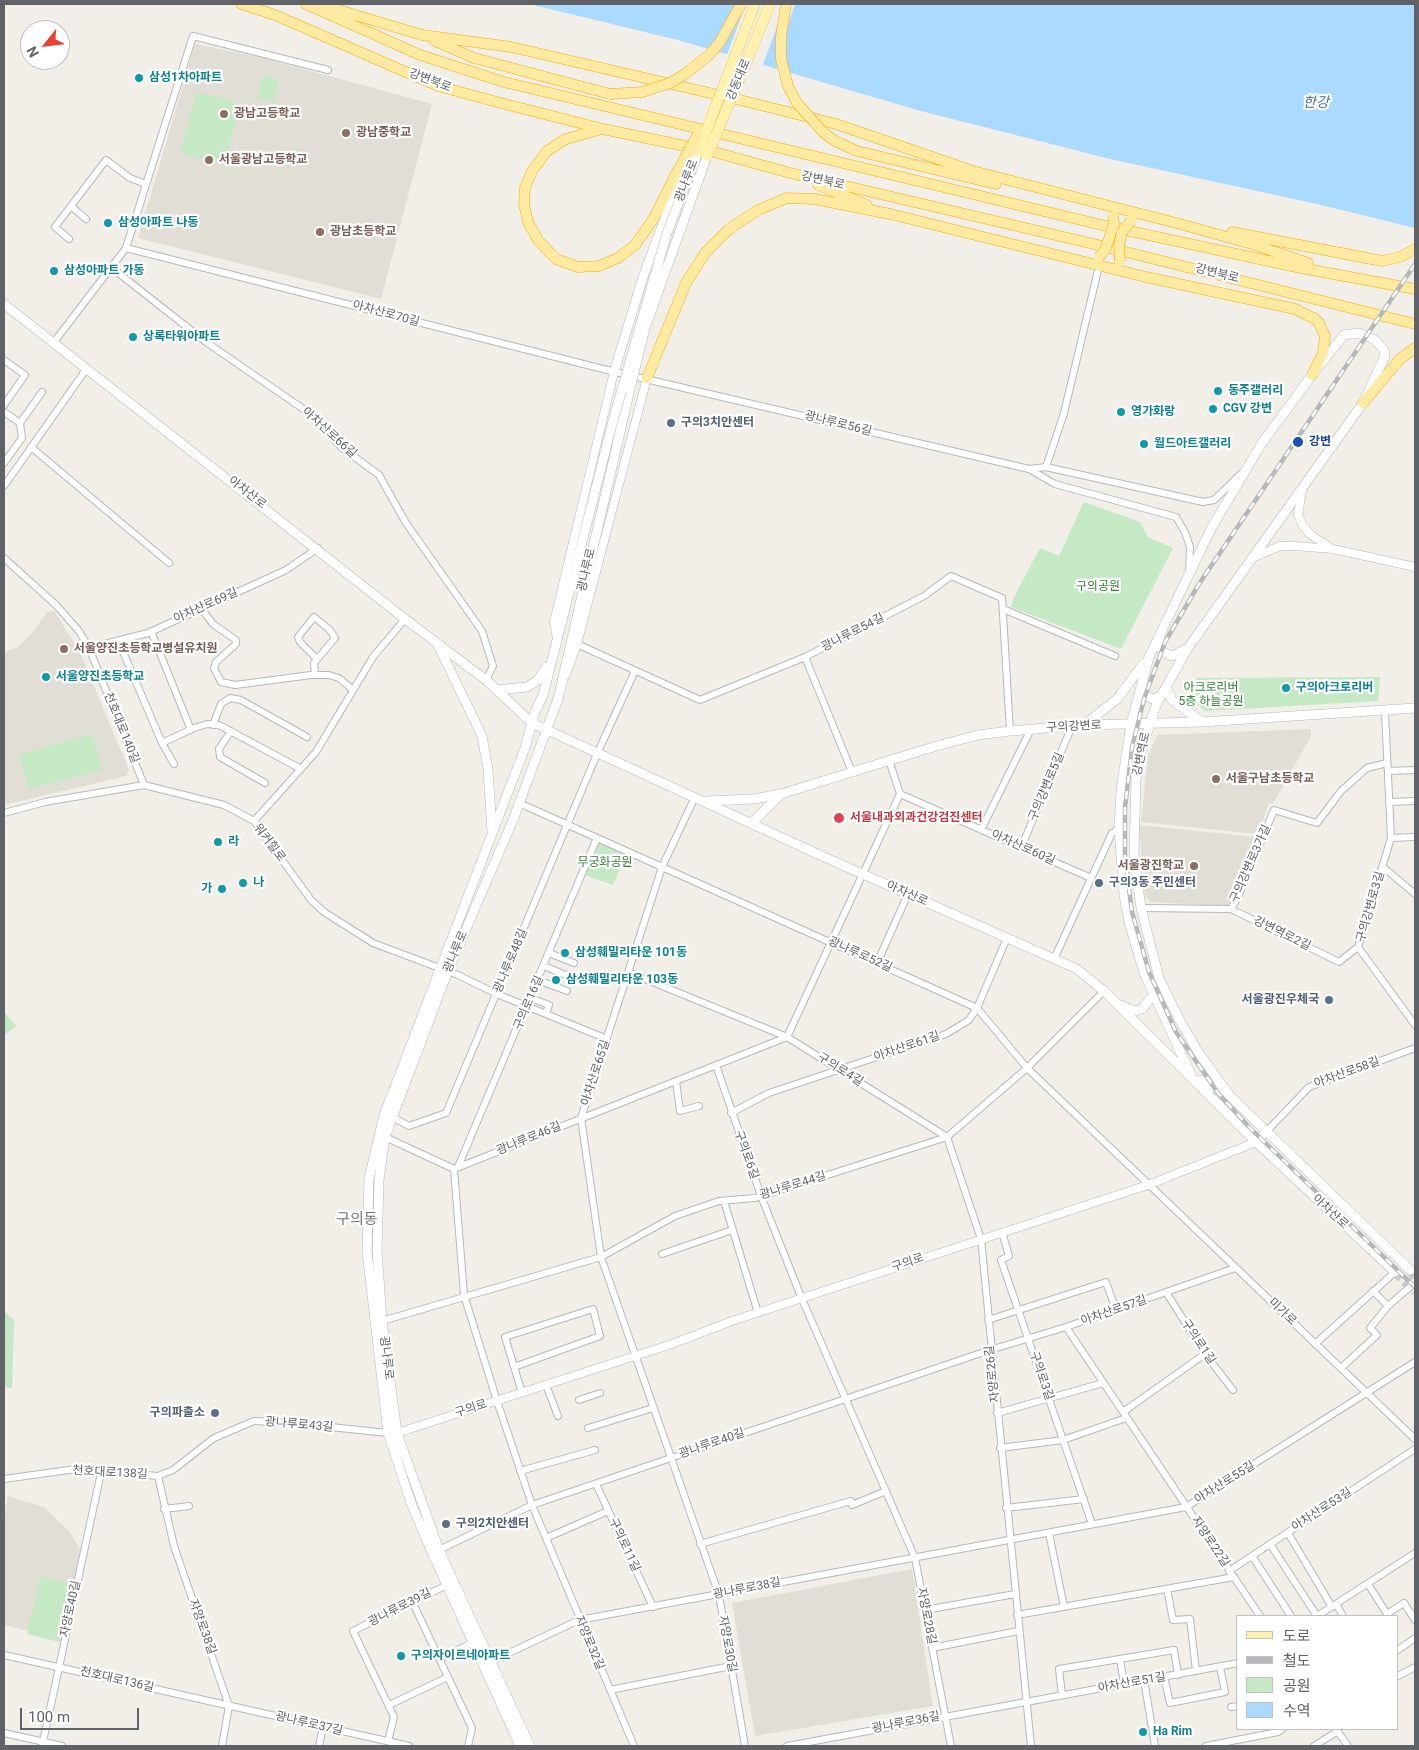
<!DOCTYPE html>
<meta charset="utf-8">
<style>
body{margin:0}
#map{position:relative;width:1419px;height:1750px;overflow:hidden;background:#f1efe8;font-family:Roboto,"Noto Sans KR",sans-serif}
canvas{display:block}
.frame{position:absolute;inset:0;border:5px solid #5f6368;pointer-events:none}
.legend{position:absolute;left:1236px;top:1615px;width:162px;height:115px;box-sizing:border-box;background:#fff;border:1px solid #bfc1c3;margin:0;padding:6px 9px;list-style:none;font-size:15px;color:#5f6368}
.legend li{display:flex;align-items:center;gap:10px;height:25px}
.legend b{width:25px;border:1px solid #bfc1c3}
.north{position:absolute;left:20px;top:20px;width:50px;height:50px;box-sizing:border-box;background:#fff;border:1px solid #bfc1c3;border-radius:50%;rotate:241deg;font-size:14px;font-weight:700;line-height:20px;text-align:center;color:#5f6368}
.north::after{content:'';display:block;margin:auto;width:18px;height:22px;background:#ea4335;clip-path:polygon(50% 0,100% 100%,50% 72%,0 100%)}
.scale{position:absolute;left:20px;top:1708px;width:119px;height:22px;box-sizing:border-box;border:2px solid #5f6368;border-top:0;padding-left:6px;font-size:15px;line-height:18px;white-space:nowrap;color:#5f6368;-webkit-text-stroke:4px #fff;paint-order:stroke}
</style>
<div id="map">
<canvas width="1419" height="1750"></canvas>
<div class="frame"></div>
<ul class="legend">
<li><b style="height:6px;background:#fff2af"></b>도로</li>
<li><b style="height:6px;background:#b6b7b8"></b>철도</li>
<li><b style="height:14px;background:#c5e8c5"></b>공원</li>
<li><b style="height:14px;background:#aadaff"></b>수역</li>
</ul>
<div class="north">N</div>
<div class="scale">100 m</div>
</div>
<script>
const ctx = document.querySelector('canvas').getContext('2d');
ctx.lineJoin = 'round';
function fillPath(path, color) {
  ctx.fillStyle = color;
  ctx.fill(path, 'evenodd');
}
function poly(rows) {
  const path = new Path2D();
  for (const r of rows) {
    path.moveTo(r[0], r[1]);
    for (let i = 2; i < r.length; i += 2) path.lineTo(r[i], r[i + 1]);
  }
  return path;
}
function strokePath(path, color, width, dash) {
  ctx.strokeStyle = color;
  ctx.lineWidth = width;
  ctx.lineCap = dash ? 'butt' : 'round';
  ctx.setLineDash(dash || []);
  ctx.stroke(path);
}
function write(font, color, halo, rows, align = 'center') {
  ctx.font = font + ' Roboto,"Noto Sans KR",sans-serif';
  ctx.lineWidth = 4.5;
  ctx.setLineDash([]);
  ctx.textBaseline = 'middle';
  ctx.strokeStyle = halo;
  ctx.fillStyle = color;
  for (const [text, x, y, turn = 0] of rows) {
    ctx.save();
    ctx.translate(x, y);
    ctx.rotate((+turn || 0) * Math.PI / 180);
    ctx.textAlign = isNaN(turn) ? turn : align;
    if (halo) ctx.strokeText(text, 0, 0);
    ctx.fillText(text, 0, 0);
    ctx.restore();
  }
}
const education = poly([
 [195,44,259,57,432,104,381,299,138,238],
 [54,611,79,650,129,770,126,776,4,805,4,653,19,646,33,632,47,612],
 [1311,729,1311,736,1273,804,1269,803,1258,834,1141,822,1148,756,1157,735],
 [1139,825,1255,837,1233,902,1226,906,1150,902,1145,894],
 [8,1496,44,1507,69,1531,81,1551,60,1639,4,1625,4,1519],
 [912,1569,933,1706,755,1736,732,1603]
]);
const green = poly([
 [263,75,279,80,273,102,257,98],
 [200,93,234,102,239,109,225,160,218,163,184,154,181,149,195,95],
 [1084,502,1140,522,1148,537,1173,548,1121,649,1011,607,1013,599,1040,548,1059,556],
 [1380,677,1378,701,1205,711,1192,698,1196,678],
 [93,734,102,770,29,789,19,754],
 [597,838,627,852,613,885,582,874],
 [4,1012,17,1026,4,1035],
 [4,1311,14,1320,12,1388,4,1387],
 [40,1576,73,1584,60,1642,27,1634]
]);
const water = poly([
 [529,4,1415,4,1415,228,1317,204,1110,159,921,111,678,40]
]);
const pier = poly([
 [737,4,795,4,787,28,785,50,788,75,778,72,776,56,778,24,762,67,726,57,743,12,723,45,718,37]
]);
const secondaryTunnel = poly([
 [1410,1270,1415,1278],
 [1395,1272,1415,1292]
]);
const minor = poly([
 [71,206,86,219],
 [69,239,55,227,106,160,130,178,146,184],
 [126,248,193,36,328,70],
 [112,268,206,342,312,415,341,447,379,475,406,523,482,631,493,666,486,680],
 [54,342,126,248,603,369,1029,469,1055,484,1176,517,1185,532,1190,547,1189,573],
 [4,360,25,375,4,405],
 [4,412,20,423,22,438,4,463],
 [20,423,42,392],
 [31,447,169,563],
 [1046,467,1064,413,1099,266],
 [1029,469,1046,467,1203,502,1214,500,1241,474],
 [4,486,87,368],
 [4,558,56,605,79,631,89,648,144,785],
 [201,608,213,624,236,640,236,644,216,662,214,668,221,682,235,685,311,675,329,675,339,678,353,690],
 [1003,609,1115,656],
 [151,631,191,730],
 [577,644,700,700,805,657,924,596,951,576,1002,598,1010,731],
 [89,648,148,633,286,570,318,548],
 [124,654,162,743,194,728,207,724,219,725,301,769],
 [805,657,852,772],
 [315,675,314,663,335,638,329,629,314,617,298,637,300,642,317,659],
 [1385,712,1391,838,1358,947,1415,1025],
 [213,725,221,704,230,698,241,700,307,737],
 [231,731,219,749,220,757,265,783],
 [162,743,174,764],
 [1388,771,1415,770],
 [900,794,1091,878],
 [695,797,662,867,581,1118,601,1257,719,1595,745,1746],
 [1389,802,1415,801],
 [519,803,977,1008,1027,1068,1415,1439],
 [4,813,45,802,144,785,224,805,254,821,311,900,324,912,373,943,458,975,497,994,607,1039],
 [254,821,316,752,373,657,405,619],
 [981,830,1031,729],
 [1391,838,1415,837],
 [1021,848,1072,726],
 [1383,867,1415,894],
 [1141,908,1231,909,1339,962,1358,947],
 [1231,909,1237,899,1274,810,1317,823,1341,791,1367,768,1387,763],
 [549,953,574,963],
 [1054,959,1112,833,1119,829],
 [877,963,908,894],
 [544,966,573,978],
 [628,972,787,1037,947,1137,981,1239,1031,1746],
 [538,980,567,991],
 [531,998,549,1005,546,1013],
 [716,1065,761,1196,802,1299,915,1558,951,1746],
 [676,1081,680,1111,699,1106],
 [731,1113,769,1093,946,1034,969,1020,977,1008,1007,938],
 [392,1117,409,1126,446,1113,597,754,635,671],
 [1266,1132,1309,1087,1415,1048],
 [385,1137,454,1169,787,1037,900,794,889,760],
 [458,1167,597,838],
 [454,1169,464,1295,497,1401,532,1505,634,1746],
 [724,1201,758,1313],
 [1002,1232,1009,1256,1001,1260,1092,1524],
 [662,1254,732,1230],
 [1373,1291,1388,1306],
 [1166,1292,1205,1354,1233,1390],
 [988,1320,1106,1282,1116,1310],
 [382,1321,601,1257,675,1216,719,1201,755,1198,947,1137,1027,1068,1104,991],
 [1066,1327,1260,1616],
 [1315,1344,1395,1272],
 [514,1367,600,1336,593,1309,505,1337,522,1393],
 [1341,1368,1377,1335,1370,1328,1388,1306,1410,1287],
 [546,1385,558,1416],
 [579,1400,600,1393],
 [1123,1412,1205,1354],
 [997,1413,1103,1383],
 [588,1428,653,1408],
 [1000,1448,1063,1440,1126,1418],
 [520,1471,595,1450],
 [158,1476,174,1546,229,1706,222,1746],
 [4,1479,76,1469,158,1476,173,1470,214,1438,254,1421,292,1423,388,1433],
 [596,1484,653,1607],
 [852,1505,886,1491],
 [1006,1508,1084,1499],
 [164,1509,189,1506],
 [1049,1533,1064,1607],
 [1288,1533,1332,1607],
 [546,1538,608,1511],
 [700,1544,851,1501],
 [1270,1544,1317,1616],
 [439,1550,532,1505,990,1350,1066,1327,1235,1268],
 [1252,1556,1291,1616],
 [1229,1571,1415,1449],
 [1368,1584,1387,1614,1404,1603,1415,1620],
 [1167,1589,1173,1620,1190,1619,1196,1671],
 [412,1601,472,1728,468,1746],
 [1336,1604,1343,1616],
 [925,1610,1015,1594],
 [1017,1615,1234,1577],
 [1317,1616,1415,1553],
 [932,1648,1018,1631],
 [1398,1650,1415,1638],
 [4,1655,409,1746],
 [439,1659,474,1642],
 [1120,1659,1124,1684],
 [492,1661,579,1620,1186,1507,1415,1362],
 [1398,1676,1415,1667],
 [1164,1677,1170,1703,1225,1692,1220,1667],
 [1144,1680,1155,1746],
 [610,1690,731,1666],
 [1062,1695,1059,1669,1174,1650,1178,1675],
 [389,1705,448,1677],
 [1231,1707,1238,1706],
 [1336,1729,1348,1746],
 [4,1733,62,1746],
 [388,1741,394,1717,353,1631,447,1585],
 [42,1746,101,1473],
 [319,1746,323,1727],
 [787,1746,1238,1663],
 [1206,1746,1278,1732,1282,1729],
 [1314,1746,1338,1731]
]);
const tertiary = poly([
 [1302,490,1298,515,1303,526,1311,535,1331,548],
 [1252,558,1280,546,1294,546,1333,549,1415,567],
 [557,638,554,622,614,372],
 [566,675,577,644,647,378],
 [397,1433,669,1345,735,1320,1148,1185,1256,1142,1266,1132]
]);
const secondary = poly([
 [4,304,405,619,486,680,532,723,822,856,1077,969,1104,991,1256,1142,1395,1272],
 [614,372,643,277,681,175],
 [1160,636,1159,646,1163,652,1172,656,1188,648],
 [437,643,482,736,488,769,492,832],
 [1142,684,1143,694,1153,699,1162,695],
 [1166,687,1172,700,1202,722],
 [497,690,527,687,538,680,546,667],
 [1084,725,1117,699,1144,663],
 [706,801,754,799,781,794,933,747,978,735,1010,731,1083,725,1202,722,1415,708],
 [752,823,781,794],
 [1121,1005,1134,1011,1142,1009,1153,995],
 [1191,1075,1144,973,1129,922,1124,895,1119,829,1121,790,1131,724,1149,657,1212,527,1262,443,1312,375,1344,335,1359,333,1375,340,1384,350,1385,356,1363,403,1188,648,1157,703,1141,751,1136,780,1134,853,1141,908,1159,978,1179,1019,1200,1055,1231,1097,1410,1270],
 [1200,1080,1228,1095],
 [520,1746,430,1548,411,1503,388,1433,367,1251,369,1179,384,1115,525,748,535,712,543,695,613,421],
 [530,1746,439,1550,397,1433,382,1321,377,1250,379,1180,385,1137,448,971,513,820,558,699,630,389]
]);
const primary = poly([
 [732,64,755,4],
 [744,68,770,4]
]);
const trunk = poly([
 [241,4,275,15,438,86,497,102,603,129,714,152,790,173,1098,245,1415,324],
 [306,4,420,55,504,82,1102,225,1301,268,1415,289],
 [322,5,422,35,511,47,740,100,836,124,973,171,1180,224,1252,244,1308,263],
 [435,41,474,58,610,94],
 [602,129,566,139,547,151,532,171,525,188,524,204,528,222,538,240,556,259,578,267,599,266,618,258,635,245,654,218,674,178],
 [857,151,996,184],
 [818,185,867,205],
 [1232,232,1382,261,1400,257,1415,249],
 [647,378,686,283,705,253,729,229,758,210,787,198,815,199,890,214,1146,277,1295,309,1315,319,1319,323,1325,336,1323,353,1312,375],
 [1363,403,1400,359,1415,348]
]);
const rail = poly([
 [1415,264,1199,584,1165,642,1144,699,1132,748,1125,807,1125,859,1132,912,1149,972,1176,1032,1218,1093,1250,1128,1415,1287]
]);
const secondaryBridge = poly([
 [630,389,645,328,707,156],
 [613,421,667,233,698,152]
]);
const primaryBridge = poly([
 [698,152,732,64],
 [707,156,744,68]
]);
const trunkBridge = poly([
 [786,4,781,37,781,59,788,86,797,103,824,133,835,141,857,151],
 [610,94,642,92,670,83,685,74,709,55,720,42,741,4],
 [674,178,698,134],
 [1099,257,1105,250,1114,224,1113,216],
 [1120,262,1119,245,1122,232,1131,221]
]);
const markers = [
 [139,78,5,"#0f9aa8"],
 [224,114,5,"#8d6e63"],
 [346,133,5,"#8d6e63"],
 [209,160,5,"#8d6e63"],
 [108,223,5,"#0f9aa8"],
 [320,232,5,"#8d6e63"],
 [54,271,5,"#0f9aa8"],
 [133,337,5,"#0f9aa8"],
 [1218,391,5,"#0f9aa8"],
 [1213,409,5,"#0f9aa8"],
 [1121,412,5,"#0f9aa8"],
 [671,423,5,"#5c6f8a"],
 [1298,442,6,"#1a4fb4"],
 [1144,444,5,"#0f9aa8"],
 [64,649,5,"#8d6e63"],
 [46,677,5,"#0f9aa8"],
 [1286,688,5,"#0f9aa8"],
 [1216,779,5,"#8d6e63"],
 [839,818,6,"#e0444e"],
 [218,842,5,"#0f9aa8"],
 [1194,866,5,"#8d6e63"],
 [243,883,5,"#0f9aa8"],
 [1099,883,5,"#5c6f8a"],
 [222,889,5,"#0f9aa8"],
 [565,953,5,"#0f9aa8"],
 [556,980,5,"#0f9aa8"],
 [1329,1000,5,"#5c6f8a"],
 [215,1413,5,"#5c6f8a"],
 [446,1524,5,"#5c6f8a"],
 [401,1656,5,"#0f9aa8"],
 [1143,1732,5,"#0f9aa8"]
];
const cultureNames = [
 ["삼성1차아파트",149,78],
 ["삼성아파트 나동",118,223],
 ["삼성아파트 가동",64,271],
 ["상록타워아파트",143,337],
 ["동주갤러리",1228,391],
 ["CGV 강변",1223,409],
 ["영가화랑",1131,412],
 ["월드아트갤러리",1154,444],
 ["서울양진초등학교",56,677],
 ["구의아크로리버",1296,688],
 ["라",228,842],
 ["나",253,883],
 ["가",212,889,"right"],
 ["삼성훼밀리타운 101동",575,953],
 ["삼성훼밀리타운 103동",566,980],
 ["구의자이르네아파트",411,1656],
 ["Ha Rim",1153,1732]
];
const streetNames = [
 ["강동대로",739,80,-67],
 ["강변북로",430,81,21],
 ["광나루로",687,181,-69],
 ["강변북로",823,181,13],
 ["강변북로",1217,274,14],
 ["아차산로70길",386,314,15],
 ["광나루로56길",838,424,14],
 ["아차산로66길",329,433,42],
 ["아차산로",247,493,38],
 ["광나루로",587,570,-77],
 ["아차산로69길",206,606,-24],
 ["광나루로54길",853,633,-27],
 ["구의강변로",1074,727,-3],
 ["천호대로140길",121,728,68],
 ["강변역로",1142,754,-78],
 ["구의강변로5길",1047,787,-67],
 ["워커힐로",269,843,53],
 ["아차산로60길",1023,848,24],
 ["구의강변로3가길",1251,864,-66],
 ["아차산로",907,894,24],
 ["구의강변로3길",1371,907,-74],
 ["강변역로2길",1282,934,26],
 ["광나루로",456,952,-67],
 ["광나루로52길",860,955,24],
 ["광나루로48길",511,961,-67],
 ["구의로16길",529,1003,-67],
 ["아차산로61길",907,1047,-19],
 ["구의로4길",840,1070,32],
 ["아차산로65길",596,1073,-72],
 ["아차산로58길",1347,1073,-20],
 ["광나루로46길",529,1139,-22],
 ["구의로6길",746,1155,70],
 ["광나루로44길",793,1186,-17],
 ["아차산로",1330,1212,43],
 ["구의로",908,1263,-19],
 ["아차산로57길",1114,1311,-19],
 ["미가로",1282,1312,44],
 ["구의로1길",1198,1342,56],
 ["광나루로",386,1358,83],
 ["자양로26길",993,1374,-96],
 ["구의로3길",1041,1376,71],
 ["구의로",471,1409,-18],
 ["광나루로43길",299,1425,5],
 ["광나루로40길",712,1444,-19],
 ["천호대로138길",110,1473,3],
 ["아차산로55길",1225,1483,-32],
 ["아차산로53길",1322,1510,-33],
 ["자양로22길",1210,1542,56],
 ["구의로11길",624,1545,65],
 ["광나루로38길",747,1589,-11],
 ["광나루로39길",400,1608,-27],
 ["자양로40길",71,1609,-78],
 ["자양로28길",926,1616,79],
 ["자양로38길",202,1627,70],
 ["자양로32길",589,1643,67],
 ["자양로30길",727,1644,80],
 ["천호대로136길",117,1680,13],
 ["아차산로51길",1132,1683,-10],
 ["광나루로36길",906,1723,-11],
 ["광나루로37길",309,1724,13]
];
const educationNames = [
 ["광남고등학교",234,114],
 ["광남중학교",356,133],
 ["서울광남고등학교",219,160],
 ["광남초등학교",330,232],
 ["서울양진초등학교병설유치원",74,649],
 ["서울구남초등학교",1226,779],
 ["서울광진학교",1184,866,"right"]
];
const serviceNames = [
 ["구의3치안센터",681,423],
 ["구의3동 주민센터",1109,883],
 ["서울광진우체국",1319,1000,"right"],
 ["구의파출소",205,1413,"right"],
 ["구의2치안센터",456,1524]
];
const transitNames = [
 ["강변",1309,442]
];
const parkNames = [
 ["구의공원",1098,587],
 ["아크로리버",1211,688],
 ["5층 하늘공원",1211,702],
 ["무궁화공원",605,863]
];
const healthNames = [
 ["서울내과외과건강검진센터",850,818]
];
const waterNames = [
 ["한강",1316,103]
];
const quarterNames = [
 ["구의동",357,1220]
];
fillPath(education, '#e1ded6');
fillPath(green, '#c5e8c5');
fillPath(water, '#aadaff');
fillPath(pier, '#f1efe8');
strokePath(secondaryTunnel, '#ccccc8', 9, [9, 4.5]);
strokePath(minor, '#b5b8bc', 8);
strokePath(tertiary, '#b5b8bc', 9);
strokePath(secondary, '#b6babf', 10);
strokePath(primary, '#f2c960', 11);
strokePath(trunk, '#f9ab00', 11);
strokePath(minor, '#fff', 6);
strokePath(tertiary, '#fff', 8);
strokePath(secondary, '#fff', 9);
strokePath(primary, '#fff2af', 10);
strokePath(trunk, '#feeaa1', 10);
strokePath(rail, '#b6b7b8', 4.5);
strokePath(rail, '#fff', 2.5, [8]);
strokePath(secondaryBridge, '#b6babf', 10, []);
strokePath(primaryBridge, '#f2c960', 11, []);
strokePath(trunkBridge, '#f9ab00', 11, []);
strokePath(secondaryBridge, '#fff', 9);
strokePath(primaryBridge, '#fff2af', 10);
strokePath(trunkBridge, '#feeaa1', 10);
for (const [x, y, r, color] of markers) {
  const dot = new Path2D();
  dot.arc(x, y, r, 0, 2 * Math.PI);
  ctx.fillStyle = color;
  ctx.fill(dot);
  strokePath(dot, '#fff', 2);
}
write('bold 12px', '#0d838f', '#fff', cultureNames, 'left');
write('12px', '#5f6368', '#fff', streetNames);
write('bold 12px', '#785e54', '#fff', educationNames, 'left');
write('bold 12px', '#4e5e75', '#fff', serviceNames, 'left');
write('bold 12px', '#164399', '#fff', transitNames, 'left');
write('12px', '#348238', '#fff', parkNames);
write('bold 12px', '#be3a42', '#fff', healthNames, 'left');
write('italic 14px', '#4174aa', '#fff', waterNames);
write('15px', '#70757a', '#fff', quarterNames);
</script>
